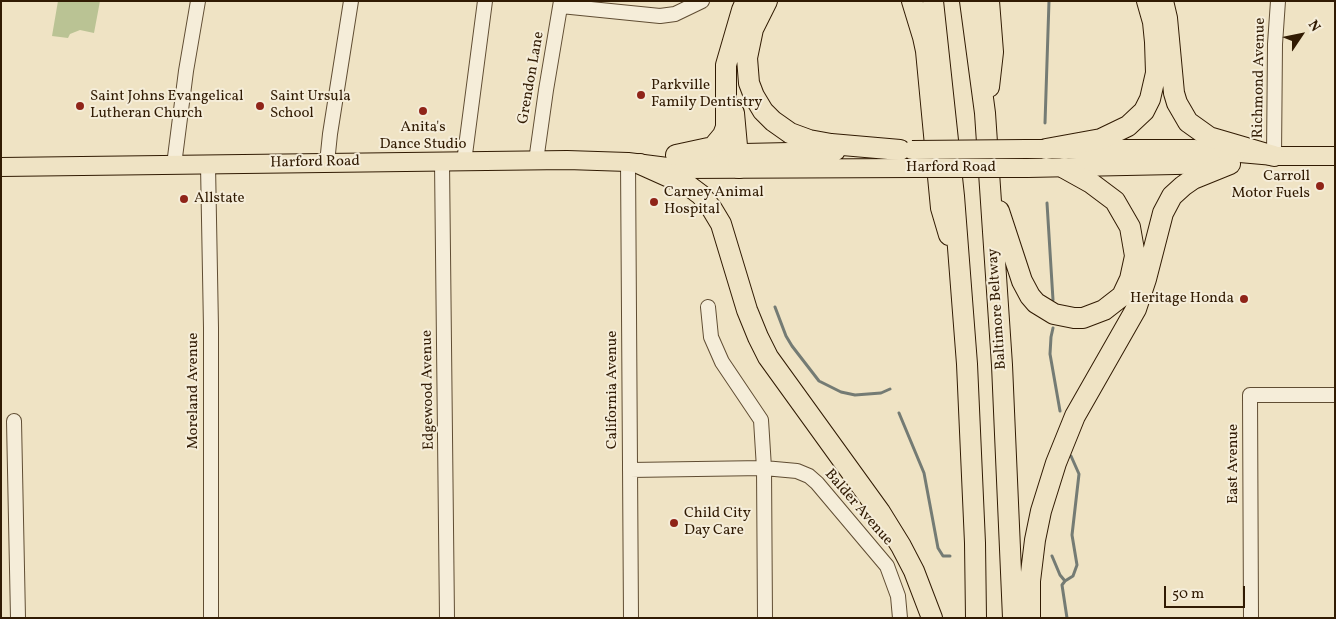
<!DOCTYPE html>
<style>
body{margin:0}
#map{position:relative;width:1336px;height:619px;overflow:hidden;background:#efe3c4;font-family:Vollkorn,serif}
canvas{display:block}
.frame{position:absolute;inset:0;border:2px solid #311b03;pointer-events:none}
.north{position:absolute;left:1276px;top:10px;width:50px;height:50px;-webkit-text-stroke:4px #f5edd9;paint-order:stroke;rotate:56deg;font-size:14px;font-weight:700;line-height:20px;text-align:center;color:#311b03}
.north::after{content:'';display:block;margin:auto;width:18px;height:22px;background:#311b03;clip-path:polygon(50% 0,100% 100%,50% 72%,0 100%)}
.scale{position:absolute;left:1164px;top:586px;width:81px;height:22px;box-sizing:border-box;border:2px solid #311b03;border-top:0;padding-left:6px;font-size:15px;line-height:18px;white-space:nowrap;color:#311b03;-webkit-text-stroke:4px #f5edd9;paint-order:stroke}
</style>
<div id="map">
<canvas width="1336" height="619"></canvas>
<div class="frame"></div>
<div class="north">N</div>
<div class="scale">50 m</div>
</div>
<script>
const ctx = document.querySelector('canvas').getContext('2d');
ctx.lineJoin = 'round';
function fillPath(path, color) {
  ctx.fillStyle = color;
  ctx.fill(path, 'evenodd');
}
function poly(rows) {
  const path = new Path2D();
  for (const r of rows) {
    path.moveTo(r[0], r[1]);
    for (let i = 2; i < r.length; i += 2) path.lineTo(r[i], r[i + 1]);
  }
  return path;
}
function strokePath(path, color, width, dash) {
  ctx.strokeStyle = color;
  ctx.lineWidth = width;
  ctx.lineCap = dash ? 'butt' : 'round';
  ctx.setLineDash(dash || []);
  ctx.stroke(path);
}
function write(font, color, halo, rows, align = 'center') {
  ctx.font = font + ' Vollkorn,serif';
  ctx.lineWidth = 4;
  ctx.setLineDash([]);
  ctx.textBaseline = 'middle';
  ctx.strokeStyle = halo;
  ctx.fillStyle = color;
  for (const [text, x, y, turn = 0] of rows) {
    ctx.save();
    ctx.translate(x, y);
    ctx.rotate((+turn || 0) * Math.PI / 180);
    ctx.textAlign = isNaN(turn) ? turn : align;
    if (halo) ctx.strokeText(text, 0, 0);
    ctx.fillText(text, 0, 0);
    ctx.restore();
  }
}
const green = poly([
 [58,1,100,1,94,33,80,30,70,34,68,38,52,36]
]);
const stream = poly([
 [1045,123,1049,1],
 [1047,203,1053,300],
 [775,307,786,336,792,346,819,381,841,392,855,395,881,393,890,389],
 [1053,328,1051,337,1050,354,1060,411],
 [899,413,924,473,938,548,943,556,950,556],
 [1052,556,1060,575,1065,581],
 [1067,618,1062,585,1065,581,1073,576,1077,565,1072,535,1079,474,1071,456]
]);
const minor = poly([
 [561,6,660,16,675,14,702,1],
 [1274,156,1275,44,1278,1],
 [536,161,546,90,561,1],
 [442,162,447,618],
 [464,162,485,1],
 [628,162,631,618],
 [327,163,330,134,351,1],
 [174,165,186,71,198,1],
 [208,165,211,328,211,618],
 [708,307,711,337,722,362,761,420,764,468,765,618],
 [14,421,18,618],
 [630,470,764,468,797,471,809,476,817,483,887,566,898,596,900,618],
 [1251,618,1250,395,1335,395]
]);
const major = poly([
 [1026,149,1194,149,1274,156,1335,156],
 [697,154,836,151],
 [1,167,567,160,628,162,683,169,913,168],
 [1027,168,1225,164]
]);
const highway = poly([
 [767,1,753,29,747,58,749,83,754,96,763,111,773,121,790,133,809,140,831,144,900,150],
 [912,1,923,37,926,51,941,208,949,235],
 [933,1,954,196,967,364,975,543,976,618],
 [970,1,985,113,1002,365,1013,618],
 [1163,1,1167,18,1174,93,1177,103,1188,122,1209,137,1274,156],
 [989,87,993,52,989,1],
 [734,113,739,168],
 [1046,149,1101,139,1128,126,1144,111,1150,99,1156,73,1155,42,1153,22,1147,1],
 [676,155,713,147,723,135,726,127,726,65,742,10,746,1],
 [640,164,689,186,701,195,712,209,721,224,747,310,758,337,768,357,880,512,901,546,914,571,932,618],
 [999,211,1022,281,1030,296,1036,303,1054,314,1074,318,1083,318,1104,310,1122,296,1130,279,1135,256,1130,227,1115,201,1091,183,1064,168],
 [1030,618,1030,581,1035,540,1041,511,1056,463,1075,416,1136,309,1146,279,1163,213,1172,196,1183,186,1193,179,1230,164]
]);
const majorBridge = poly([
 [912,150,1026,149],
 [913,168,1027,168]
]);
const markers = [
 [641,95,5,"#8f2418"],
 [80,106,5,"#8f2418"],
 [260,106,5,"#8f2418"],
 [423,111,5,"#8f2418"],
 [1320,186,5,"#8f2418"],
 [184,199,5,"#8f2418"],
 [654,202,5,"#8f2418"],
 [1244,299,5,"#8f2418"],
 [674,523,5,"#8f2418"]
];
const streetNames = [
 ["Grendon Lane",532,78,-80],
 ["Richmond Avenue",1260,78,-89],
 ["Harford Road",315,163,-1],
 ["Harford Road",951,168],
 ["Baltimore Beltway",998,309,-94],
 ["Edgewood Avenue",429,390,-91],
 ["California Avenue",613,390,-90],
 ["Moreland Avenue",194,391,-90],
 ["East Avenue",1234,464,-90],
 ["Balder Avenue",858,508,49]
];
const poiNames = [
 ["Parkville",651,86],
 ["Family Dentistry",651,103],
 ["Saint Johns Evangelical",90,97],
 ["Lutheran Church",90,114],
 ["Saint Ursula",270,97],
 ["School",270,114],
 ["Anita's",423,128,"center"],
 ["Dance Studio",423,145,"center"],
 ["Carroll",1310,177,"right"],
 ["Motor Fuels",1310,194,"right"],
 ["Carney Animal",664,193],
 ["Hospital",664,210],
 ["Allstate",194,199],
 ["Heritage Honda",1234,299,"right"],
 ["Child City",684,514],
 ["Day Care",684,531]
];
fillPath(green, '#bac394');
strokePath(stream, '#747b74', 3);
strokePath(minor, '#604d33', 16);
strokePath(major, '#311b03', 20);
strokePath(highway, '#311b03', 22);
strokePath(minor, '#f5edd9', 14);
strokePath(major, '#efe3c4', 18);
strokePath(highway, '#efe3c4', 20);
strokePath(majorBridge, '#311b03', 20, []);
strokePath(majorBridge, '#efe3c4', 18);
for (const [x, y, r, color] of markers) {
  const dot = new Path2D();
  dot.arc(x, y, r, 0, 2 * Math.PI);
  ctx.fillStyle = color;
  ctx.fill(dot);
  strokePath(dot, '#f5edd9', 2);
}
write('15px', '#311b03', '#f5edd9', streetNames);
write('15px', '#311b03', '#f5edd9', poiNames, 'left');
</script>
